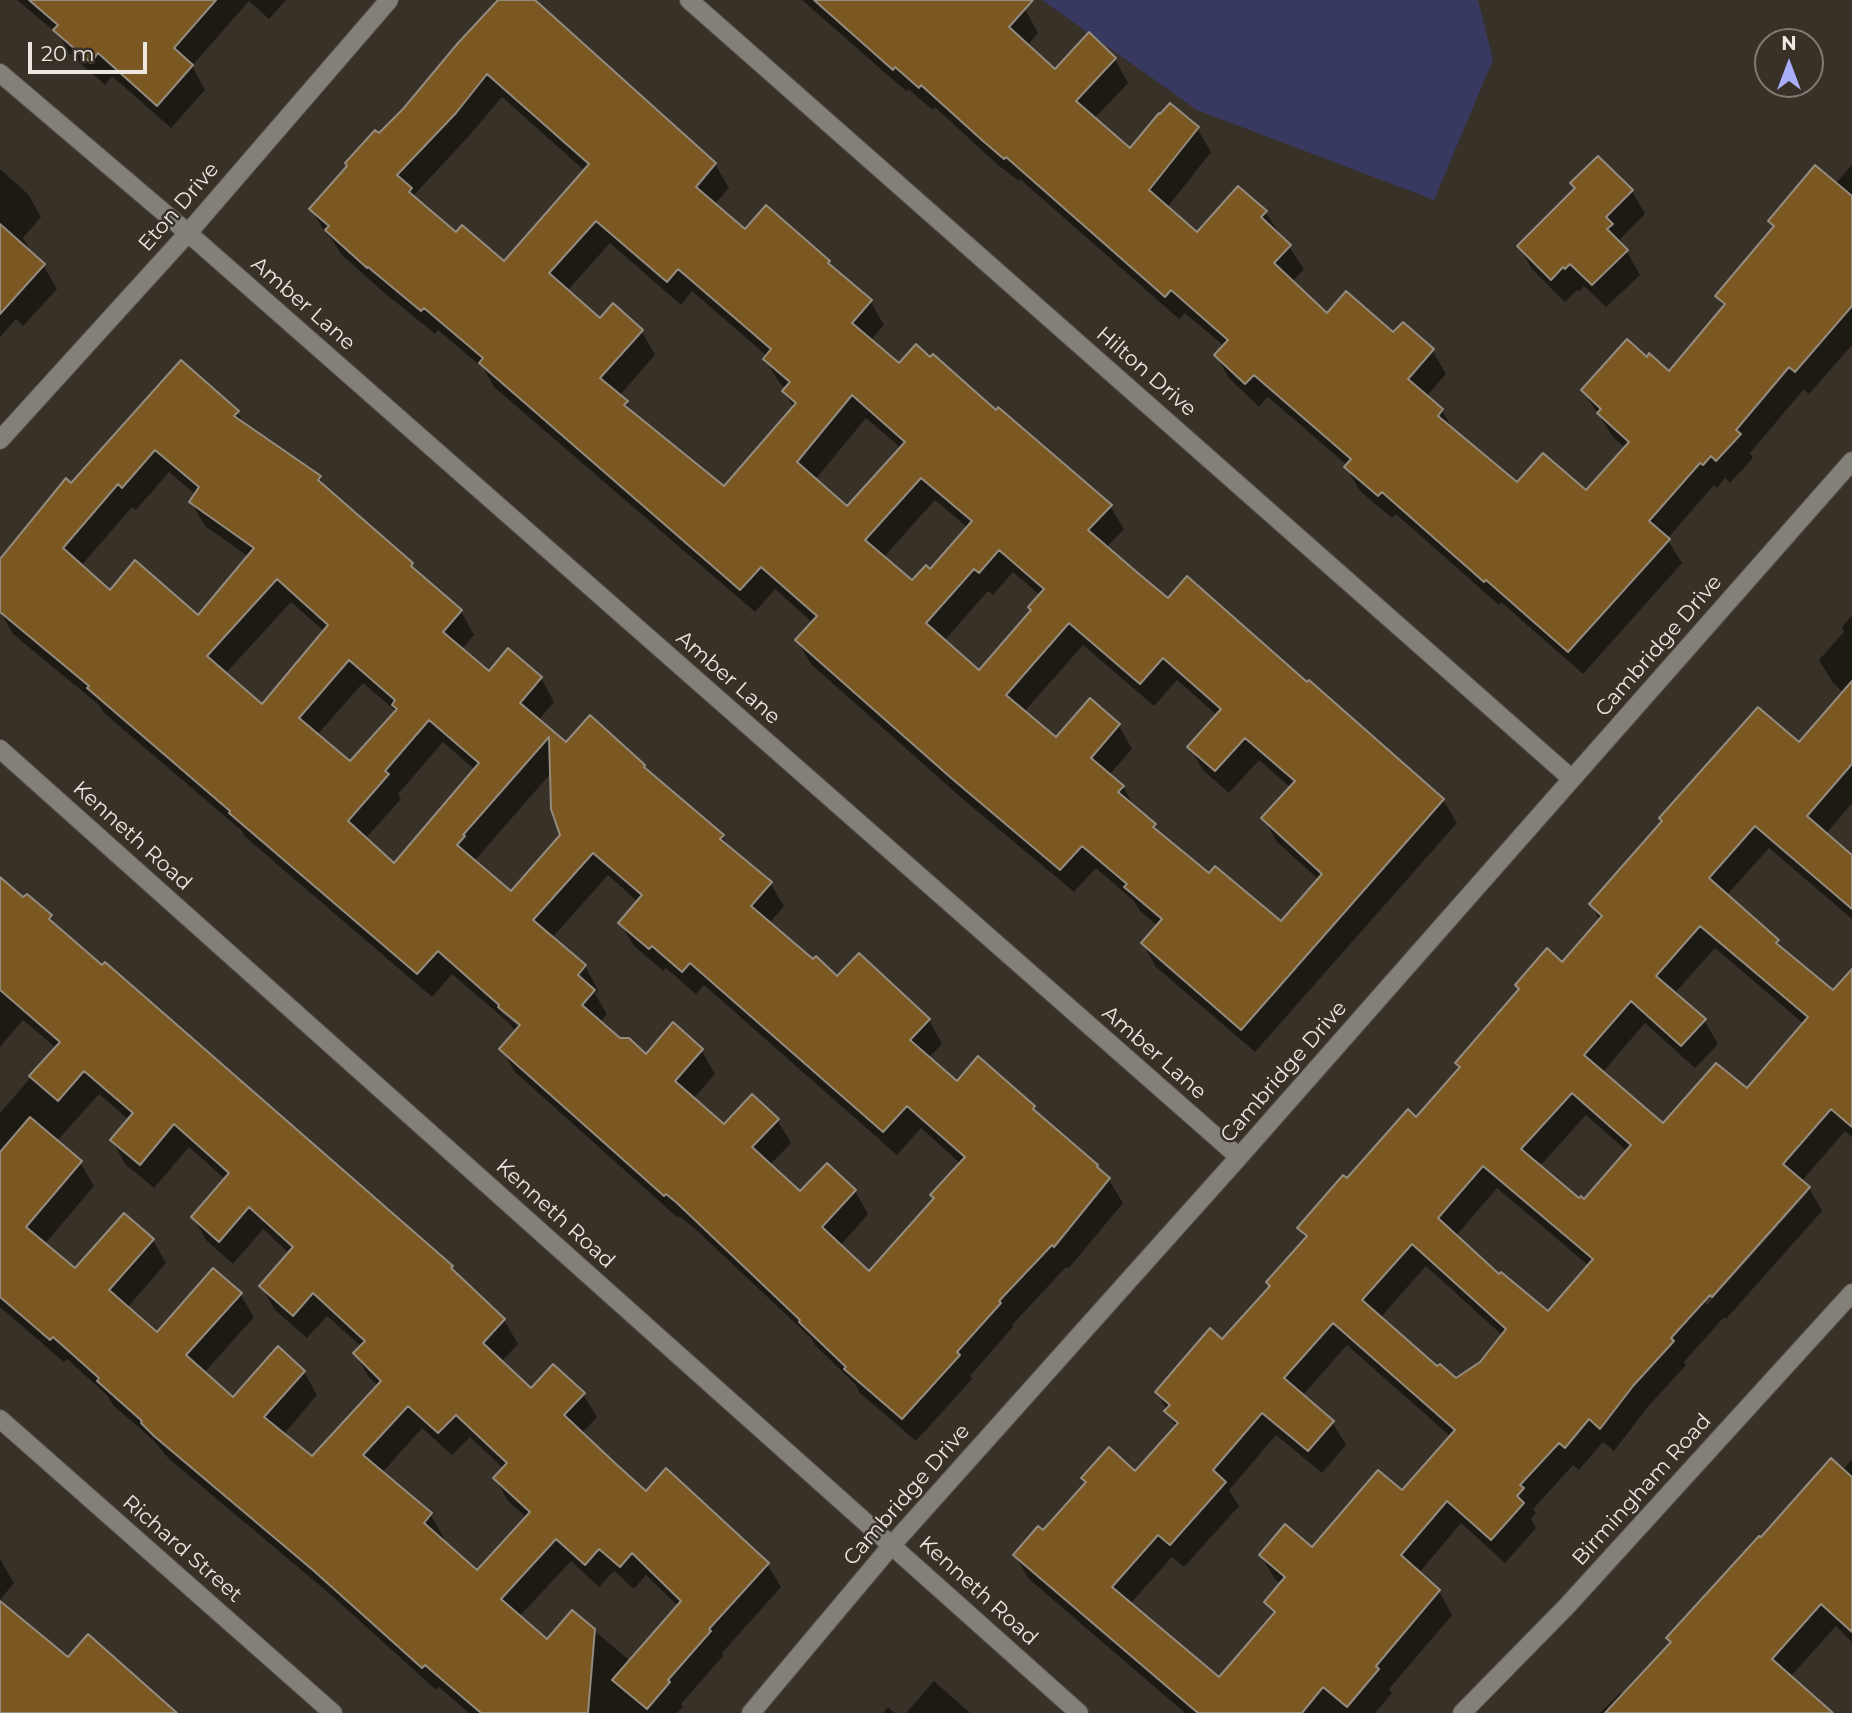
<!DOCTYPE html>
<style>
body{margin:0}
#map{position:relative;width:1852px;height:1713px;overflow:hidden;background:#383127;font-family:Montserrat,sans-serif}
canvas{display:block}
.north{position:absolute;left:1754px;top:28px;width:70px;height:70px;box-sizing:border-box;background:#383127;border:2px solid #807a71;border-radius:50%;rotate:0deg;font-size:19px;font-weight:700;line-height:28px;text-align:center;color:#ece7e0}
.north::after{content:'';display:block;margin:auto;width:24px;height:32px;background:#abaffb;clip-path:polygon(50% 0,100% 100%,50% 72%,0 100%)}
.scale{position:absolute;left:28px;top:42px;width:119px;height:32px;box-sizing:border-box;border:4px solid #ece7e0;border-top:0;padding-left:9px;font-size:21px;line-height:24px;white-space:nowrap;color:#ece7e0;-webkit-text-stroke:5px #383127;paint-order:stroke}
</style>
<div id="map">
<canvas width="1852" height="1713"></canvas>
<div class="north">N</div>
<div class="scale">20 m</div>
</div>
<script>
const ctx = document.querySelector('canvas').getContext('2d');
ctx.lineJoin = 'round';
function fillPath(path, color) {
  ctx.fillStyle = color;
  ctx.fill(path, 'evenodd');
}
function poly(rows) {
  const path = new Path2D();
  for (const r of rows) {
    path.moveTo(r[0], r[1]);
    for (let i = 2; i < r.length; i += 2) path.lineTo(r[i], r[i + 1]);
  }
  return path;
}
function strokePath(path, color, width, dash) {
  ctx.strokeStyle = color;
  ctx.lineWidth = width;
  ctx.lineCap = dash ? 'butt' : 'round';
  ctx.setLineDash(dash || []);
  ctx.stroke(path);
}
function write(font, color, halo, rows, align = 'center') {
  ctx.font = font + ' Montserrat,sans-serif';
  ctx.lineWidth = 5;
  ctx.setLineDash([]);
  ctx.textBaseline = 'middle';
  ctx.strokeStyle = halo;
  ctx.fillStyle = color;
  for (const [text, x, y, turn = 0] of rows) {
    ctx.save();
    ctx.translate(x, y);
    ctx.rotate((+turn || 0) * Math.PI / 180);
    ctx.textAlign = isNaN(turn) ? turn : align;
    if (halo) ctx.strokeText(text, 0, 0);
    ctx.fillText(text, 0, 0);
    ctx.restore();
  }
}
const green = poly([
 [1042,0,1478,0,1493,60,1434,200,1197,110]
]);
const shadow = poly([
 [17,0,286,0,269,19,249,1,192,66,205,90,171,128,112,76,105,85,69,53,59,35],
 [499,0,532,0,715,164,729,188,714,205,746,232,829,262,834,271,870,301,884,325,870,341,899,366,996,412,1110,506,1124,529,1106,548,1168,600,1443,800,1457,823,1255,1052,1156,967,1143,943,1158,926,1140,911,1134,901,1096,868,1074,892,965,801,811,664,797,640,813,623,775,589,755,612,494,387,484,369,438,330,435,334,381,290,341,254,331,238,325,232,311,209,405,110],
 [502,97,585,171,504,264,456,234,417,201,414,195,469,136],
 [610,243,681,305,692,291,767,356,765,359,779,382,786,389,784,391,794,408,725,489,635,416,626,402,619,396,655,355,642,332,613,306,600,320,567,291],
 [866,418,902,449,848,509,815,480],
 [935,500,968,528,930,572,912,583,883,558],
 [1013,572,1041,596,1033,612,979,672,944,641,988,591,993,595],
 [1083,645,1154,706,1177,680,1217,715,1189,747,1203,770,1229,793,1259,760,1291,788,1264,818,1277,842,1319,880,1281,924,1209,876,1160,835,1155,825,1136,809,1123,787,1109,775,1132,749,1119,726,1090,701,1056,739,1024,712],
 [802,0,1015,0,1025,9,1038,33,1027,46,1055,71,1115,59,1128,83,1094,119,1130,151,1197,128,1211,152,1167,208,1197,234,1265,212,1304,269,1292,282,1327,315,1394,335,1432,350,1446,374,1426,397,1442,411,1455,432,1517,485,1586,493,1625,448,1613,437,1583,391,1647,359,1669,373,1724,308,1717,296,1774,228,1770,221,1835,184,1852,165,1852,345,1809,394,1804,389,1750,453,1753,458,1730,483,1725,478,1717,488,1714,485,1667,539,1682,563,1583,674,1501,602,1499,605,1396,514,1392,518,1360,491,1346,467,1348,466,1268,397,1259,407,1229,378,1216,355,1224,346,1185,313,1179,319,1020,179,1019,181,998,165,935,107,933,110,908,89,907,92],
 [0,169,28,194,41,217,23,238,31,251,30,253,43,265,57,289,23,326,16,319,0,337],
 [1572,183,1632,191,1645,214,1620,239,1640,275,1606,307,1584,286,1579,292,1577,290,1565,302,1532,269,1519,246,1576,190],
 [237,412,245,426,319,477,327,490,461,611,474,635,461,650,489,673,541,678,554,702,538,721,566,744,644,766,647,772,722,836,729,849,770,883,784,906,769,924,813,962,837,978,929,1020,942,1044,928,1058,957,1083,1034,1107,1039,1116,1097,1166,1109,1180,1123,1203,1068,1269,1066,1267,1012,1325,1013,1327,970,1376,972,1379,916,1441,860,1393,855,1384,815,1345,811,1338,693,1227,679,1216,678,1218,515,1072,502,1049,516,1032,510,1024,452,974,432,997,244,836,242,831,103,712,99,705,13,634,0,611,0,562,72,485],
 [169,472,196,495,191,502,205,526,249,557,198,617,110,592,81,566,132,507,136,510],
 [291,602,325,632,262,707,225,674],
 [363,683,397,712,351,763,317,735],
 [443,742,475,770,394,865,365,839,401,799,398,794],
 [552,772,562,836,511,894,475,863,476,859],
 [608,875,638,902,620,923,634,946,663,971,666,968,696,994,704,985,897,1155,921,1128,961,1164,932,1195,935,1200,869,1274,840,1246,868,1214,855,1191,800,1193,770,1165,791,1143,777,1120,724,1126,693,1099,715,1074,701,1050,646,1057,619,1040,599,1023,607,1014,595,994,598,990,585,966,552,938],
 [498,1004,527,1029,525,1032,501,1012],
 [1852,616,1852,803,1825,835,1852,859,1852,919,1769,848,1726,896,1778,941,1784,952,1834,993,1852,971,1852,1137,1845,1131,1801,1182,1809,1188,1822,1211,1726,1319,1724,1317,1684,1362,1686,1365,1646,1409,1614,1451,1603,1442,1579,1470,1573,1465,1533,1509,1536,1513,1531,1518,1536,1528,1505,1563,1461,1523,1419,1573,1439,1591,1452,1615,1389,1689,1392,1693,1375,1713,1185,1713,1028,1578,1015,1555,1043,1532,1087,1484,1083,1478,1135,1473,1176,1427,1157,1392,1222,1341,1271,1288,1306,1240,1299,1228,1347,1180,1416,1119,1460,1069,1457,1063,1562,964,1600,921,1591,904,1799,745,1844,693,1833,683,1819,660,1844,632,1842,627],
 [1715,948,1804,1024,1747,1091,1663,1126,1602,1073,1645,1023,1695,1068,1718,1044,1704,1020,1674,994],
 [1586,1115,1628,1152,1585,1202,1579,1201,1539,1167],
 [1497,1188,1589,1266,1548,1314,1500,1276,1455,1237],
 [1803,1192,1808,1192,1707,1305,1705,1302],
 [1426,1266,1503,1336,1481,1363,1456,1381,1438,1369,1380,1318],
 [1347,1345,1451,1437,1402,1492,1312,1549,1261,1556,1275,1579,1281,1584,1266,1602,1274,1616,1219,1679,1130,1604,1172,1557,1184,1567,1239,1506,1229,1490,1276,1435,1322,1473,1346,1445,1332,1422,1302,1396],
 [0,879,23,899,50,916,58,929,452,1267,457,1277,504,1320,518,1344,501,1362,531,1390,583,1394,597,1417,581,1434,646,1493,767,1564,781,1587,722,1653,723,1656,681,1704,683,1707,677,1713,469,1713,439,1687,436,1690,330,1594,169,1459,153,1440,113,1405,107,1395,67,1359,64,1362,0,1307,0,1113,56,1048,23,1020,0,1047],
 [99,1094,129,1120,112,1140,125,1164,154,1188,189,1147,225,1179,193,1217,206,1240,233,1264,263,1229,290,1254,261,1286,275,1310,307,1338,327,1316,362,1347,355,1354,369,1377,378,1386,312,1459,283,1435,317,1395,304,1372,234,1399,204,1373,254,1317,240,1294,157,1335,127,1308,166,1263,153,1240,75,1270,44,1245,94,1186,80,1162,56,1142],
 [422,1428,452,1455,470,1437,504,1469,495,1478,508,1501,527,1518,477,1573,441,1541,444,1538,430,1514,382,1473],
 [571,1561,599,1587,614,1571,634,1589,646,1575,679,1607,630,1661,572,1612,547,1642,519,1617],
 [1852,1459,1852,1642,1836,1626,1790,1677,1831,1713,1767,1713,1695,1649],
 [0,1559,14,1583,0,1600],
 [934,1681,970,1713,906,1713],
 [1620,1693,1626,1693,1696,1713,1600,1713],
 [888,1707,895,1713,883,1713]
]);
const building = poly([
 [29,0,216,0,174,48,193,65,157,106,98,53,91,63,53,30,58,25,29,0],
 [498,0,535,0,716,163,696,187,745,229,766,205,830,261,828,263,872,300,852,323,899,363,916,344,930,357,933,354,996,410,998,407,1112,505,1088,530,1139,574,1168,598,1187,576,1307,682,1309,680,1444,799,1241,1030,1141,943,1162,919,1124,887,1127,884,1082,846,1060,870,950,777,795,640,817,616,761,567,740,590,479,363,483,358,424,308,421,311,368,267,367,268,325,230,329,226,309,209,347,166,345,163,375,130,379,133,403,109,458,43,498,0],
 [487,74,589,164,504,261,462,225,456,232,409,192,412,188,397,175,456,113,487,74],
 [596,221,667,282,678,269,771,349,763,359,790,382,782,391,796,403,724,486,624,405,628,401,600,378,643,330,613,303,600,318,549,273,596,221],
 [852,395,905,442,847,506,797,462,852,395],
 [921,478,972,521,930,569,926,565,912,580,865,540,921,478],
 [999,550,1044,589,1028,607,1031,610,979,670,926,623,974,569,979,573,999,550],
 [1069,623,1140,684,1163,658,1221,709,1187,747,1215,771,1245,738,1295,781,1261,818,1322,874,1281,921,1215,866,1209,873,1153,827,1156,824,1118,792,1124,786,1091,758,1120,724,1090,698,1056,737,1006,695,1069,623],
 [814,0,1033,0,1009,27,1055,69,1089,32,1116,58,1076,101,1130,148,1159,113,1160,114,1170,103,1199,127,1149,190,1197,232,1238,186,1267,211,1261,217,1291,245,1274,263,1327,313,1346,291,1393,332,1403,322,1434,349,1408,379,1443,409,1438,416,1517,482,1543,453,1586,490,1629,442,1597,413,1601,409,1581,390,1627,339,1647,357,1649,353,1669,371,1725,304,1715,296,1774,226,1768,221,1815,165,1852,196,1852,306,1795,372,1789,367,1736,430,1741,434,1716,461,1711,456,1703,465,1700,463,1649,521,1670,539,1568,652,1486,580,1484,582,1382,492,1378,496,1344,467,1351,459,1254,375,1245,384,1214,355,1228,340,1171,290,1165,297,1006,157,1004,159,983,141,921,85,919,88,895,67,893,70,814,0],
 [1598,156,1633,190,1606,217,1613,224,1607,229,1628,250,1592,285,1570,264,1565,269,1563,267,1551,280,1517,246,1575,188,1570,183,1598,156],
 [0,224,45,264,0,314,0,224],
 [181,360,239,411,234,416,321,476,318,480,413,563,411,566,462,610,443,632,489,671,508,648,542,677,520,703,566,742,590,715,645,765,644,767,724,835,720,839,772,882,751,906,813,959,816,956,837,976,859,953,930,1019,910,1040,957,1081,978,1056,1035,1106,1033,1109,1098,1165,1097,1167,1110,1178,1054,1247,1052,1245,999,1301,1001,1303,957,1352,960,1355,902,1419,844,1369,846,1367,799,1322,800,1320,677,1203,666,1194,664,1196,499,1049,520,1025,498,1007,499,1005,438,951,417,974,229,813,230,811,87,688,89,686,0,612,0,559,66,478,71,483,181,360],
 [155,450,199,487,189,502,254,548,198,615,135,560,110,590,63,548,118,484,122,488,155,450],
 [277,579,328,625,262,704,207,656,277,579],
 [349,660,395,700,392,705,397,709,350,761,299,718,349,660],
 [429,720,479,763,394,863,348,821,389,774,385,771,429,720],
 [549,737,551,809,560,835,511,891,457,845,465,836,463,835,549,737],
 [593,853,642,895,618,923,649,949,652,946,682,972,690,963,883,1132,907,1106,965,1157,930,1195,934,1198,869,1271,822,1227,856,1190,827,1163,800,1191,752,1147,779,1119,752,1094,724,1124,675,1081,703,1049,673,1022,646,1054,629,1038,620,1038,582,1005,595,990,578,975,586,965,533,920,593,853],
 [1852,681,1852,764,1807,816,1852,855,1852,909,1755,826,1709,878,1779,940,1776,943,1833,990,1852,969,1852,1127,1831,1109,1783,1164,1810,1187,1712,1297,1710,1295,1671,1338,1674,1341,1633,1386,1600,1429,1589,1419,1565,1448,1559,1443,1520,1485,1524,1488,1517,1496,1524,1503,1491,1540,1447,1501,1401,1555,1440,1590,1376,1666,1379,1669,1347,1707,1323,1687,1302,1713,1198,1713,1013,1555,1038,1526,1043,1530,1086,1482,1081,1478,1109,1447,1135,1471,1178,1423,1164,1411,1170,1405,1155,1392,1210,1328,1222,1339,1270,1286,1266,1282,1307,1236,1297,1228,1343,1175,1347,1178,1408,1109,1416,1117,1460,1067,1455,1063,1519,989,1515,985,1547,948,1562,962,1602,916,1589,904,1662,821,1659,818,1758,707,1799,742,1852,681],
 [1700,926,1808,1017,1747,1088,1716,1063,1663,1123,1584,1055,1631,1001,1681,1046,1706,1019,1656,976,1700,926],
 [1572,1093,1631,1145,1584,1199,1581,1196,1579,1198,1521,1149,1572,1093],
 [1483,1166,1593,1259,1548,1311,1501,1272,1499,1274,1438,1218,1483,1166],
 [1412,1244,1506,1329,1480,1362,1456,1378,1440,1364,1437,1366,1362,1300,1412,1244],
 [1333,1323,1455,1430,1402,1490,1378,1470,1312,1547,1285,1524,1259,1555,1285,1577,1264,1602,1275,1612,1219,1677,1112,1587,1158,1535,1170,1545,1226,1482,1213,1470,1262,1413,1308,1451,1334,1421,1284,1378,1333,1323],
 [0,877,23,897,27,894,52,915,49,919,102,965,105,962,453,1266,451,1268,505,1319,483,1343,531,1388,553,1364,585,1393,564,1415,616,1464,646,1491,666,1468,769,1563,709,1629,711,1631,668,1680,670,1682,647,1709,612,1680,681,1601,632,1553,620,1567,599,1549,585,1565,556,1539,501,1599,547,1639,572,1610,595,1629,588,1713,481,1713,425,1665,422,1668,314,1571,154,1436,141,1423,142,1421,97,1381,99,1378,53,1337,50,1340,0,1297,0,1152,30,1117,82,1161,26,1227,75,1268,124,1213,154,1239,109,1290,157,1332,213,1268,242,1293,186,1355,233,1397,278,1346,305,1371,264,1417,312,1456,381,1381,353,1353,365,1341,313,1293,293,1316,259,1286,293,1247,249,1207,219,1242,191,1217,229,1173,174,1124,140,1165,110,1140,133,1113,84,1071,58,1101,29,1076,60,1042,0,990,0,877],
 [408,1406,438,1433,456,1415,507,1463,493,1478,530,1512,477,1570,424,1523,432,1513,363,1455,408,1406],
 [1831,1458,1852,1477,1852,1632,1821,1604,1772,1659,1833,1713,1605,1713,1671,1642,1666,1638,1759,1536,1761,1537,1831,1458],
 [0,1601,68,1657,88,1634,177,1713,0,1713,0,1601]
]);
const minor = poly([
 [689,0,1572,779],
 [0,73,188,233,1239,1157],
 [0,440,188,233,389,0],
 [0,749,1079,1713],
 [0,1419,333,1713],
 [751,1713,892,1545,1239,1157,1852,461],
 [1462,1713,1567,1606,1852,1293]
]);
const streetNames = [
 ["Eton Drive",179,207,-49],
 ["Amber Lane",303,304,41],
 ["Hilton Drive",1146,372,41],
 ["Cambridge Drive",1659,646,-49],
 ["Amber Lane",728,678,41],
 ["Kenneth Road",132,836,42],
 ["Amber Lane",1154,1053,41],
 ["Cambridge Drive",1284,1072,-49],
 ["Kenneth Road",555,1214,42],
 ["Birmingham Road",1642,1490,-48],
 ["Cambridge Drive",907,1495,-49],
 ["Richard Street",182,1549,41],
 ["Kenneth Road",978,1591,42]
];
fillPath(green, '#383961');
fillPath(shadow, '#0007');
fillPath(building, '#7b5822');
strokePath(building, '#948b7f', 2);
strokePath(minor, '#554e45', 20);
strokePath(minor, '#83807a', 18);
write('21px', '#ece7e0', '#383127', streetNames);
</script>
